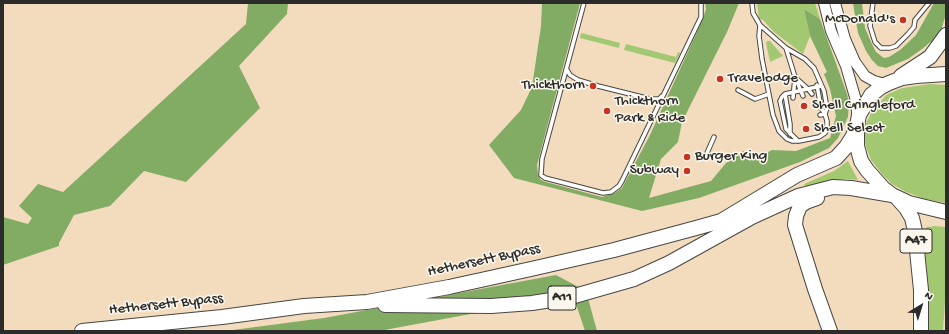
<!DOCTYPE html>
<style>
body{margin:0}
#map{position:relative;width:949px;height:334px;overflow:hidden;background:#f3dcbe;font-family:"Gochi Hand",sans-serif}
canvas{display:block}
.frame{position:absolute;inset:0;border:4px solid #2b2b2b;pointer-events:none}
.north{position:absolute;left:901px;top:286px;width:40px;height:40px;-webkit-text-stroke:3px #fbf7ec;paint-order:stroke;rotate:38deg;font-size:11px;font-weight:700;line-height:16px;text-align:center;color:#2b2b2b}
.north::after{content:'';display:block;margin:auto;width:14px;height:18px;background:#2b2b2b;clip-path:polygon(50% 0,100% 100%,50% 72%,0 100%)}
</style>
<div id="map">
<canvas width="949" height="334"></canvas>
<div class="frame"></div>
<div class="north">N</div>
</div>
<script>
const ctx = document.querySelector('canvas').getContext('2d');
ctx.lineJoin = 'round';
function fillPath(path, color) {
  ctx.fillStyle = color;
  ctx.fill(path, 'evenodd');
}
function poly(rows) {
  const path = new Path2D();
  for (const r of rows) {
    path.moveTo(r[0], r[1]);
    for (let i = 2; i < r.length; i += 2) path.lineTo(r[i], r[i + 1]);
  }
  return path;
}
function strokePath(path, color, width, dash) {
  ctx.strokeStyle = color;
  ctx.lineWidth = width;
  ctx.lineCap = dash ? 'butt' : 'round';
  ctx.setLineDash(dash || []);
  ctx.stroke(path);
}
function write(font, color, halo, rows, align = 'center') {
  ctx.font = font + ' "Gochi Hand",sans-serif';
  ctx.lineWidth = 3;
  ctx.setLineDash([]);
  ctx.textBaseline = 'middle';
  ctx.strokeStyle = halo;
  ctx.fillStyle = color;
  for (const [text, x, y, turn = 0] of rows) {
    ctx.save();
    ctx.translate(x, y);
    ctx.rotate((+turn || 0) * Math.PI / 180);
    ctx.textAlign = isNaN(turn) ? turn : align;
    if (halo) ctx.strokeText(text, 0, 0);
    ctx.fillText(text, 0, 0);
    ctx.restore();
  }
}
const green = poly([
 [757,3,815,3,820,19,804,9,810,36,803,54,774,32,763,20,759,19],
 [581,33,620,43,619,48,580,38],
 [767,41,770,41,783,56,770,62,766,43],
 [626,44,676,57,678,52,680,53,675,63,624,50],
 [930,84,946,85,946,203,925,199,906,192,892,184,882,174,871,160,866,147,864,135,865,126,871,113,886,95,902,88],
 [848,161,858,180,845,179,828,181,814,185,805,186,804,184,834,171],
 [935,226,946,227,946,288,943,331,928,331,921,232,927,227]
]);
const forest = poly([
 [248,3,288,3,287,14,239,66,260,108,186,182,144,171,110,206,74,215,59,243,59,246,3,265,3,217,28,224,32,218,19,206,38,184,63,192,246,24],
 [542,3,580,3,537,165,538,175,541,180,546,182,602,197,615,193,622,188,650,135,696,34,704,15,706,9,705,3,739,3,727,32,682,122,678,142,661,159,649,198,711,181,726,163,743,151,762,155,772,150,796,151,830,138,836,116,830,89,824,74,827,72,810,36,804,9,820,19,847,94,849,103,848,117,838,138,829,148,800,162,699,198,642,211,514,178,489,145,521,110,532,87,541,26],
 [853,3,862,3,865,28,871,42,876,52,884,58,889,57,900,50,916,35,934,3,946,3,946,14,940,34,922,49,908,59,886,68,878,66,872,60,866,51,858,33,855,16],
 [556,275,586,291,597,331,585,331,573,295,379,331,225,331,324,318]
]);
const lane = poly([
 [584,3,542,159,541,175,545,178,603,193,611,192,619,186,622,181,701,17,701,3],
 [752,3,753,13,760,25,786,48,805,59,814,68,824,91,827,108,825,114,827,121,827,129,825,133,819,137,799,141,792,141,787,139,779,131,773,115,762,59,759,36,760,25],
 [873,3,870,26,875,42,881,48,890,48,896,46,908,34,914,27,915,20,929,3],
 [786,48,795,77,803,96],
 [567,70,570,75,578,80,598,86,650,99,659,99,662,96],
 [797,79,808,89,812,94],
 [817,85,821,108,825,114,820,115],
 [738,90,755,99,769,94],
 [785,94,790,124,790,134],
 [793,98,795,78],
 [798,141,786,129,780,101,782,97,785,94,821,86],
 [707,153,714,137]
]);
const secondary = poly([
 [824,3,831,31,846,66,855,97,858,119],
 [835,3,845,39,855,62,865,76,874,81,885,84]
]);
const highway = poly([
 [946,74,916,76,902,78,889,83,881,87,871,95,859,115,857,126,857,146,861,161,867,170,883,188,892,195,909,203,946,212],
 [901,76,930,57,946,35],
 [817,198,806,202,800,206,796,216,795,225,815,289,830,331],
 [898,199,906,208,912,218,915,231,921,290,921,331],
 [385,305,491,306,532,303,571,297,634,279,669,263,752,217,798,196,833,187,851,188,892,195],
 [82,331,222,317,304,306,367,302,449,287,531,269,614,250,696,228,721,221,797,175,836,158,846,147,853,136,857,126]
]);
const markers = [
 [903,20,4,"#c8321e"],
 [720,79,4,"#c8321e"],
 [593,86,4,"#c8321e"],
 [804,106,4,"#c8321e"],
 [607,111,4,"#c8321e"],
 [806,129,4,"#c8321e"],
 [687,157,4,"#c8321e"],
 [687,171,4,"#c8321e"]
];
const shields = [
 [916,241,32],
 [562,298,28]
];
const shieldNames = [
 ["A47",916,241],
 ["A11",562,298]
];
const poiNames = [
 ["McDonald's",895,20,"right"],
 ["Travelodge",728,79],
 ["Thickthorn",585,86,"right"],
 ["Thickthorn",615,102],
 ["Park & Ride",615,119],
 ["Shell Cringleford",812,106],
 ["Shell Select",814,129],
 ["Burger King",695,157],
 ["Subway",679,171,"right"]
];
const streetNames = [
 ["Hethersett Bypass",484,261,-12],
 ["Hethersett Bypass",166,305,-6]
];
fillPath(green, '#a3c872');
fillPath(forest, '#82ac64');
strokePath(lane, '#494641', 5.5);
strokePath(secondary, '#494641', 12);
strokePath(highway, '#494641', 16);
strokePath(lane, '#fff', 3.5);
strokePath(secondary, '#fff', 10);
strokePath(highway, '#fff', 14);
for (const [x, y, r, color] of markers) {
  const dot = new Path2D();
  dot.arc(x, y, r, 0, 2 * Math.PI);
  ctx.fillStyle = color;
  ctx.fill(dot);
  strokePath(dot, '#fbf7ec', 1.5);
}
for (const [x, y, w] of shields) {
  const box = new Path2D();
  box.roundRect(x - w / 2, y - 12, w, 24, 3);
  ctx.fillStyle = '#fbf7ec';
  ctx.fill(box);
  strokePath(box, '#2b2b2b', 1);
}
write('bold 14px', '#2b2b2b', null, shieldNames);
write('15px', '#2b2b2b', '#fbf7ec', poiNames, 'left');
write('15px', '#2b2b2b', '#fbf7ec', streetNames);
</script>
